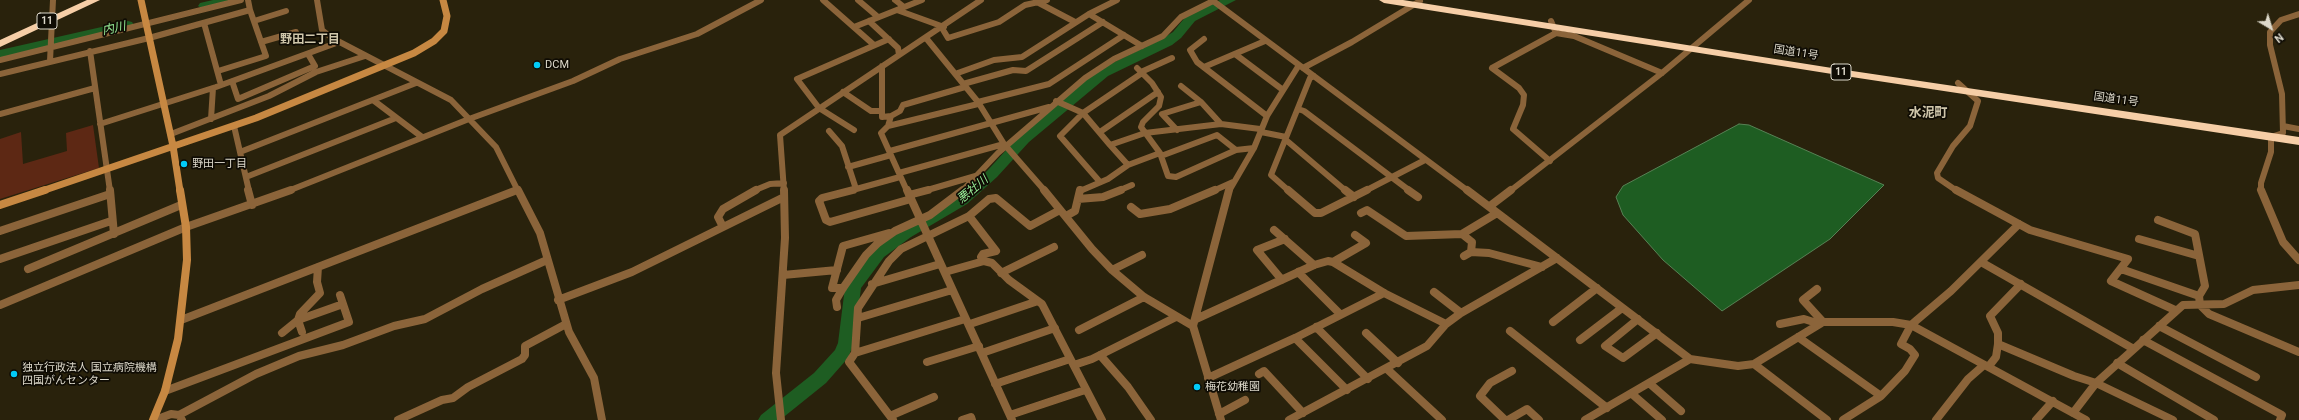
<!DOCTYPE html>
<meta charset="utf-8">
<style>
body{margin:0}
#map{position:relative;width:2299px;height:420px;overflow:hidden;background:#29220c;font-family:Roboto,sans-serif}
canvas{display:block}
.north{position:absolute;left:2251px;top:8px;width:40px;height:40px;-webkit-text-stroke:3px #0f0c04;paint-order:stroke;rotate:142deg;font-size:11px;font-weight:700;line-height:16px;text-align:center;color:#ddd9cb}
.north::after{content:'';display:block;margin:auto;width:14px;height:18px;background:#ddd9cb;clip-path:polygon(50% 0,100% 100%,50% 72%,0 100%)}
</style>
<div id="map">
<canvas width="2299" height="420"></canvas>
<div class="north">N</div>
</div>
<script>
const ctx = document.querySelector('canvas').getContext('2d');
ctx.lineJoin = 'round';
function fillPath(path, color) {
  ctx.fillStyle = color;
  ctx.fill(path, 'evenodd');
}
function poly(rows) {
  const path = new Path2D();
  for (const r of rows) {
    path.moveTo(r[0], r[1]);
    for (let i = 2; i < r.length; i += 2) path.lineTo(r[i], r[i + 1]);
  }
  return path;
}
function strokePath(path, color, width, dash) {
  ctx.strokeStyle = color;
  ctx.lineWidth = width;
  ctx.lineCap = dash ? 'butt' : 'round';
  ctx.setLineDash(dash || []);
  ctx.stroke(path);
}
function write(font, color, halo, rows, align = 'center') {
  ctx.font = font + ' Roboto,"Noto Sans JP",sans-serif';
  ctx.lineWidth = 3.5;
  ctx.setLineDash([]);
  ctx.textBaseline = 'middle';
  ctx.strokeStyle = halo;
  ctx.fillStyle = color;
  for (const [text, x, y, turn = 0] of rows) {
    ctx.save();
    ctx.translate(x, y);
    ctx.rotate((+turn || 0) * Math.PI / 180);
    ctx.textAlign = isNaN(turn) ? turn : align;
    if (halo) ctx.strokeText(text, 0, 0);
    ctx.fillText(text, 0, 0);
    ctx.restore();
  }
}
const green = poly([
 [93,125,99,168,0,199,0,139,21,132,23,164,67,151,66,133]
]);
const water = poly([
 [1739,124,1749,125,1884,185,1830,239,1722,311,1663,260,1623,215,1616,197,1623,186,1739,124]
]);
const river = poly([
 [213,0,233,0,231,3,204,10,198,6,200,3,213,0],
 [1220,0,1236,0,1195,21,1181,38,1172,45,1108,76,1029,142,997,177,967,204,911,237,884,257,861,288,854,343,848,358,826,383,780,420,758,420,761,415,814,373,835,350,838,343,845,287,872,249,901,229,957,198,987,171,1019,136,1098,70,1162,39,1173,32,1187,15,1220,0],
 [128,21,132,22,134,25,132,28,0,58,0,50,128,21]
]);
const streetFar1 = poly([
 [317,0,322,30,332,38,451,100,496,147,518,191],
 [823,0,874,45],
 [858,0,878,17],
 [895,0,904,7],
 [1212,0,1468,191],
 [1037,2,1075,22],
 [897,10,944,27],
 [1089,14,1142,46],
 [254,21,286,11],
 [869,21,898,48,899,55],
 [204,23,221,85],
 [854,27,922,0],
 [942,28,948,38,999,22,1025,5,1047,0],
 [1556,33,1574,36,1662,73],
 [926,38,978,102,1004,144,1045,191],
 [1204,39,1190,50,1197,62,1267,116],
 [261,42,296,32],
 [90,51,110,191],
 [1235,54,1283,90],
 [0,60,241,0],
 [50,61,53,0],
 [882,66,882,117,891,116,888,126,881,133,907,191],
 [1204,67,1265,41],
 [1137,68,1152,83,1161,97,1159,106,1143,122,1141,127,1160,153,1168,176,1176,177,1236,150,1254,148],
 [1303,68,1352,42,1420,1],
 [218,71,266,56,250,10],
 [1141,72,1172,58],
 [0,74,149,38,250,10,248,0],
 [955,74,994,60,1022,57,1089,14,1117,0],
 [232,81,238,99,315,66,308,54],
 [963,84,1013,70,1026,71,1103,22],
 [1181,86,1201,102,1221,124],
 [843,92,871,111,882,111],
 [373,100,422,137],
 [1056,101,1083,113,1110,145,1145,133,1221,124,1260,129],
 [978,102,1049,84,1124,35],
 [1298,109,1304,111,1410,191],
 [0,114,95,88],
 [891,116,900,111,903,105,965,87],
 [211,119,213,88],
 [100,124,216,87,339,42],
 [234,126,249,191],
 [888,126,978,104],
 [2283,126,2299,129],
 [854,130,819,108,797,79,889,39],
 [1177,130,1162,114,1201,102],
 [829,131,842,146,856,189],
 [1100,132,1158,92],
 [1261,132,1286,137],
 [171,134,269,96,316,72,365,56],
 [1286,140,1346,191],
 [1110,145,1128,165],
 [890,151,1049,107],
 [240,152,416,83],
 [1161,156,1217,135,1236,150],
 [1550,161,1513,129,1523,105,1524,95,1519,88,1492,68,1556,33,1551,21],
 [848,167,891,155],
 [899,173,1004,144],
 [246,177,396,118],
 [1100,182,1060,136,1083,113,1142,73],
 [288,191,469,119,573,81,620,59,697,34,761,0],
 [515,191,517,190],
 [753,191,770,184,784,183],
 [784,191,780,135,981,0],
 [849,191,900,177],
 [924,191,979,175],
 [962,191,998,153,1085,78,1114,59,1163,36,1181,17,1213,1],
 [1080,191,1108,179,1128,165,1160,153],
 [1118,191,1132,185],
 [1213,191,1233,182],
 [1229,191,1254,148,1267,116,1299,65],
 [1289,191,1271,175,1310,78,1314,76],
 [1365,191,1425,160],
 [1510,191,1662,73,1749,0],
 [1957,191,1938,178,1937,173,1953,146,1970,126,1978,101,1958,83],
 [2261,191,2261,183,2271,152,2271,137,2283,133,2282,94,2270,45,2270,32,2281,20,2299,14]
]);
const street = poly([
 [110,190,114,234],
 [248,190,252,205],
 [518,190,540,233,569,332,594,378,602,420],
 [853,190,822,198,819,201,826,220,830,222,911,199],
 [907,190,1012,420],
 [1044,190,1092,249,1112,270,1144,297,1193,326,1221,420],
 [1288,190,1315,213,1321,213,1367,190],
 [1345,190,1354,197],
 [1408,190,1418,197],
 [1467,190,1690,359,1738,366,1754,364,1823,322,1893,322,1911,325,2086,420],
 [1956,190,2030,230,2128,259,2111,281,2175,310],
 [2261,190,2283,242,2299,260],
 [909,195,928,190],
 [1078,199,1103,197,1121,190],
 [1490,206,1511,190],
 [1131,207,1140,214,1170,209,1215,190],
 [1361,213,1367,210,1406,236,1462,234,1497,213],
 [969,216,996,251,983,254,981,257,984,261,992,263,1009,280,1042,304,1102,420],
 [1066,216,1075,211,1080,190],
 [2158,220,2195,234,2205,286,2199,296,2200,305,2209,314,2299,352],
 [723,227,718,217,723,209,756,190],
 [1274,230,1314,265],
 [0,231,110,194],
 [1462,234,1472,242,1471,252,1489,253,1542,267],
 [2139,239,2199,256],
 [1464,256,1471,252],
 [0,259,111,221],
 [1333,262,1366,243,1355,235],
 [1981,262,2132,348],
 [28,269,181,205],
 [2121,269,2199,296],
 [1112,270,1142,255],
 [945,272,984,261],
 [1298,272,1340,314],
 [1001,273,1054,247],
 [783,275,837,270],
 [1282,280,1257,250,1285,239],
 [872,284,940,264],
 [843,288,832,288,843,246,889,233],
 [1817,289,1803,300,1823,322],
 [1434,292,1461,313],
 [558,300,632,272,784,197],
 [0,305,186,227,291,190],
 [837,307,836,300,843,288,866,255,878,243,895,231,930,215,963,190],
 [858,318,952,290],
 [1196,319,1314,265,1328,261,1333,262,1384,293,1446,324],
 [1638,319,1605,346,1623,358,1657,333],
 [181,320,517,190],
 [1553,322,1597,288],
 [970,324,1038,301],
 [1780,324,1804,319,1820,324],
 [1193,326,1229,190],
 [2159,326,2256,377],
 [1316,327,1368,379],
 [1079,330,1144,297],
 [1510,331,1607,408],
 [302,332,298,320,343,304],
 [282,333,298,320,300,314,320,293,317,282,318,267],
 [1366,333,1398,363],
 [1798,337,1881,396],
 [1295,338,1347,390],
 [1580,340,1622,308],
 [2143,340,2282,415,2280,420],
 [1998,344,2074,376,2096,383,2173,420],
 [855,353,965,319],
 [982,353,1055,328],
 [1100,355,1128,387,1151,420],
 [927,362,979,346],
 [2117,363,2214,420],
 [1754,364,1827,420],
 [1074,365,1092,359,1176,317],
 [1989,366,1996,357,1998,344,1998,333,1990,316,2021,284],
 [1387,369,1442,420],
 [1259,374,1264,371,1303,413],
 [1208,378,1295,338,1384,293],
 [1649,383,1681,411],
 [995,384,1070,359],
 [165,391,349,322,340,295],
 [1632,394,1662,420],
 [2073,413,2096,383,2183,305,2224,304,2253,290,2299,285],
 [1219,414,1245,400],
 [179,415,256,374,299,356,343,345,394,326,425,319,482,289,547,260],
 [1010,415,1085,390],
 [890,416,934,397],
 [155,420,171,414,179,415,182,420],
 [398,420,442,400,453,398,468,387,522,359,525,355,525,346,566,324],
 [781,420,776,373,785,238,784,190],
 [893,420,849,362,855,353,858,308,889,261,901,249,969,216,989,199,996,198,1030,226,1060,210],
 [962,420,971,417,972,420],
 [1289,420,1427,346,1446,324,1461,313,1557,258],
 [1505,420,1480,396,1490,383,1512,371],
 [1508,420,1527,409,1539,420],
 [1585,420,1690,359],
 [1843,420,1881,396,1905,371,1915,355,1910,349,1901,344,1911,325,1951,291,2019,224],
 [1936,420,1968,379,1984,365],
 [2036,420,2053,401]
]);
const secondaryFar1 = poly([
 [141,0,173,146,180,191],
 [42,191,256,118,414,53,434,41,444,31,447,16,443,0]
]);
const secondary = poly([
 [0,205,45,190],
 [153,420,165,391,178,339,187,260,186,227,180,190]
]);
const highway = poly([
 [87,0,100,0,0,47,0,40,87,0],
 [1379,0,1403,0,1832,68,2299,137,2299,145,1832,74,1384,3,1379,0]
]);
const markers = [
 [537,65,4,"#01cbf9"],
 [184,164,4,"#01cbf9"],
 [14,374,4,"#01cbf9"],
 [1197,387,4,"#01cbf9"]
];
const shields = [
 [47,21,20],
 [1841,72,20]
];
const shieldNames = [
 ["11",47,21],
 ["11",1841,72]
];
const streetNames = [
 ["国道11号",1796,53,9],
 ["国道11号",2116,100,8]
];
const poiNames = [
 ["DCM",545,65],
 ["野田一丁目",192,164],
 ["独立行政法人 国立病院機構",22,368],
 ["四国がんセンター",22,381],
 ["梅花幼稚園",1205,387]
];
const waterNames = [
 ["内川",114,29,-12],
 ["悪社川",973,190,-40]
];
const neighbourhoodNames = [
 ["野田二丁目",310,40]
];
const quarterNames = [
 ["水泥町",1928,114]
];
fillPath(green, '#5d2814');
fillPath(water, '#1e5d22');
strokePath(water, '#578255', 1);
fillPath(river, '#1e5d22');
strokePath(streetFar1, '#8b643a', 6);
strokePath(street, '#8b643a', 8);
strokePath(secondaryFar1, '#c78842', 7);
strokePath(secondary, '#c78842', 8);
fillPath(highway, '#f6cea7');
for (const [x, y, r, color] of markers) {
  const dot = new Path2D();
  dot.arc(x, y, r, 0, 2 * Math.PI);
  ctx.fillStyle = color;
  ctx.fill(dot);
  strokePath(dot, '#0f0c04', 1.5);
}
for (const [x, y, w] of shields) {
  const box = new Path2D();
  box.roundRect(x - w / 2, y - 8, w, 16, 3);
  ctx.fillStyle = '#0f0c04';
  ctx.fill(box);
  strokePath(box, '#ddd9cb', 1);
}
write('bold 10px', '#ddd9cb', null, shieldNames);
write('11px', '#ddd9cb', '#0f0c04', streetNames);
write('11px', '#ddd9cb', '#0f0c04', poiNames, 'left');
write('italic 12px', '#98ed98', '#0f0c04', waterNames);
write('bold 12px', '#cfc6ab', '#0f0c04', neighbourhoodNames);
write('bold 13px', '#cfc6ab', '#0f0c04', quarterNames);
</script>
